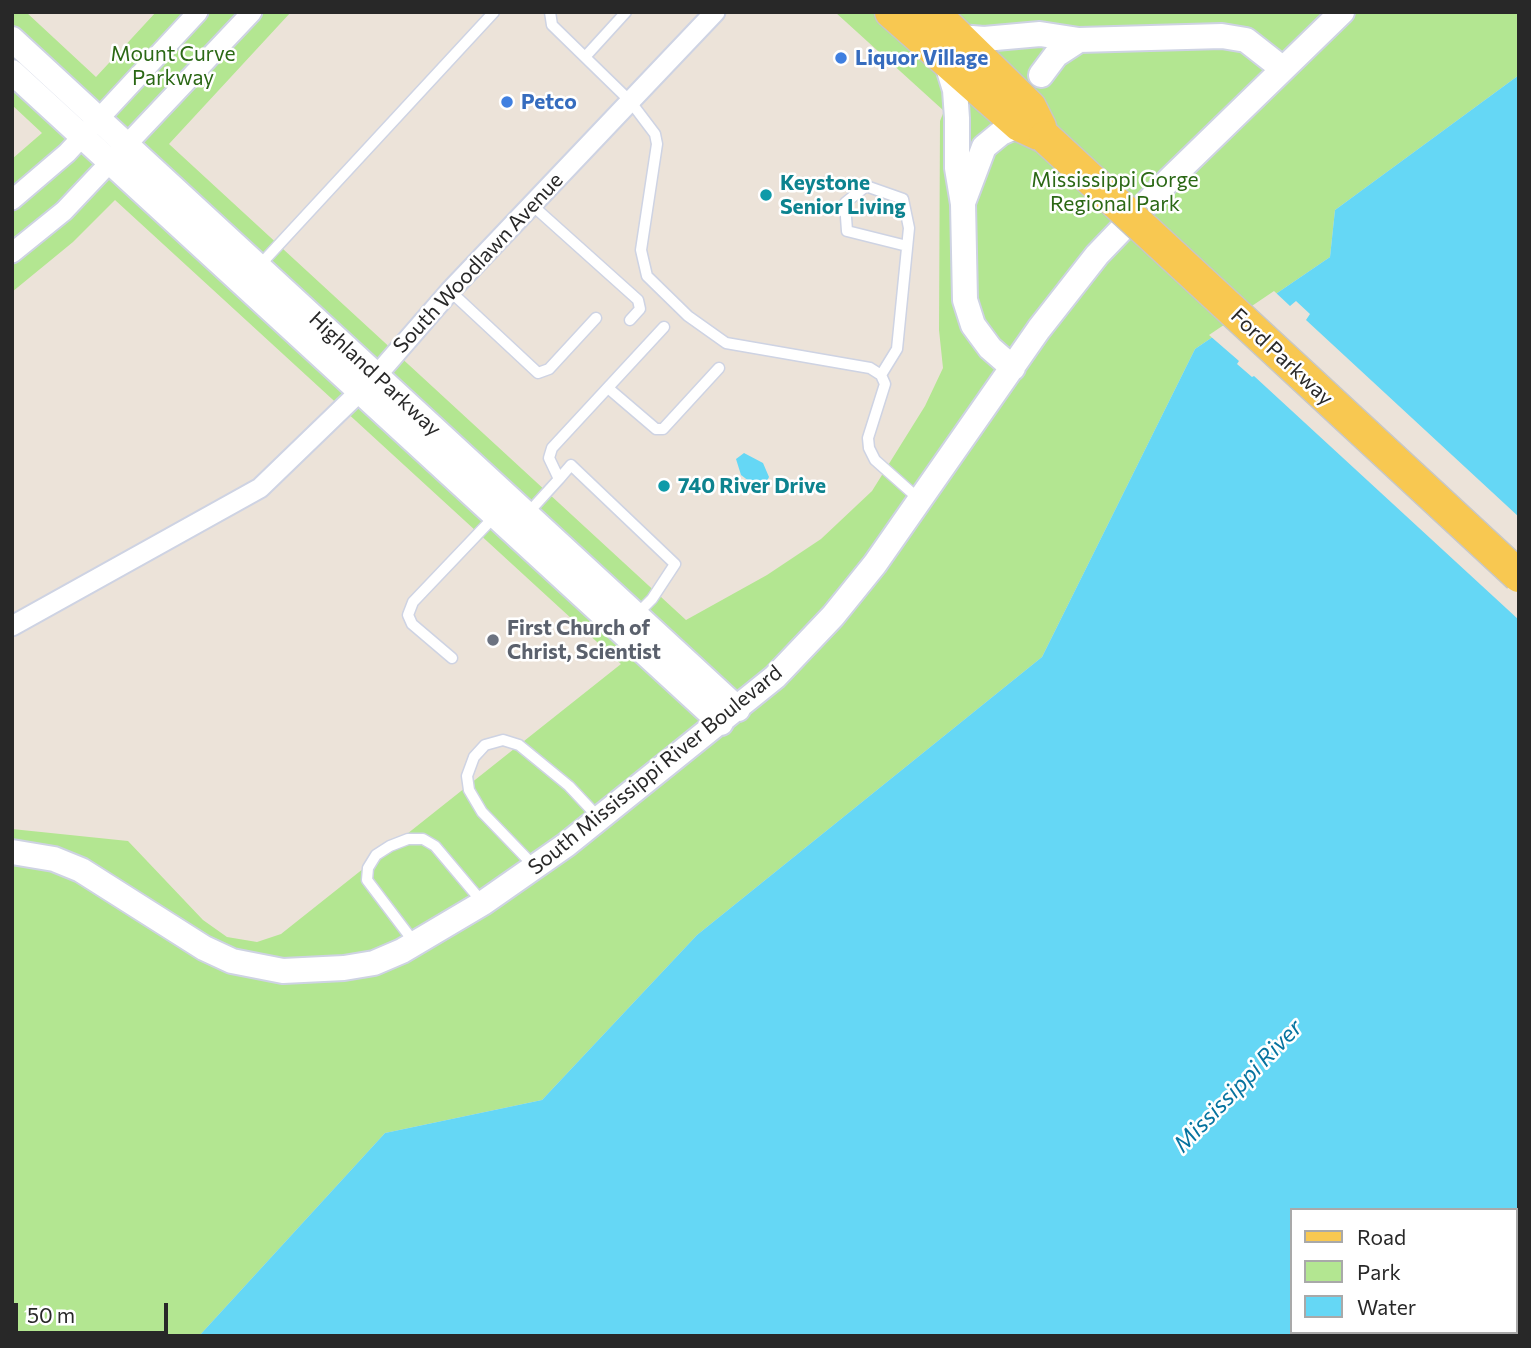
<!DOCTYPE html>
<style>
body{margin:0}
#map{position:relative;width:1531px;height:1348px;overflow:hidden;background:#ece3d9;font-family:Commissioner,sans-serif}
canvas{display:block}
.frame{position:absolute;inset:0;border:14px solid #282828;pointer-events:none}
.legend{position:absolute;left:1290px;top:1208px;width:228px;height:126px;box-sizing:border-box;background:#fff;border:2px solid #a9a9a9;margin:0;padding:9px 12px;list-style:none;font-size:21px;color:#282828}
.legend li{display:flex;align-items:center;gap:14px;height:35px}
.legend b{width:35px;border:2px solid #a9a9a9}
.scale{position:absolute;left:14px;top:1303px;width:154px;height:32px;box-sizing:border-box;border:4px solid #282828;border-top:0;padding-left:9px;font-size:21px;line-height:24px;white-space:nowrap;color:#282828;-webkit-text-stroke:5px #fff;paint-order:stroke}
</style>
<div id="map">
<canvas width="1531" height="1348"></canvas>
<div class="frame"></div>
<ul class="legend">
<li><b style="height:9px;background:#f8c851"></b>Road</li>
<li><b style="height:19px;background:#b3e691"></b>Park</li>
<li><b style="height:19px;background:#65d7f5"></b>Water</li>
</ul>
<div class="scale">50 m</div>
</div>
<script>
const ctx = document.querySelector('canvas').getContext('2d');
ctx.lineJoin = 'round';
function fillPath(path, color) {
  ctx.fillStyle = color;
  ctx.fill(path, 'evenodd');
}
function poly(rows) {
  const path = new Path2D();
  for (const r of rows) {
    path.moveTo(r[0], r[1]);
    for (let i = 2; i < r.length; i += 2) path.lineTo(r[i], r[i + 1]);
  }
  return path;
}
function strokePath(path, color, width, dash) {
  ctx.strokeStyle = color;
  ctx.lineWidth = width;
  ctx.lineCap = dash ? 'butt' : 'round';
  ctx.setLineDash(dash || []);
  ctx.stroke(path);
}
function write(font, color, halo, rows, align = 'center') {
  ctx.font = font + ' Commissioner,sans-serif';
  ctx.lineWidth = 5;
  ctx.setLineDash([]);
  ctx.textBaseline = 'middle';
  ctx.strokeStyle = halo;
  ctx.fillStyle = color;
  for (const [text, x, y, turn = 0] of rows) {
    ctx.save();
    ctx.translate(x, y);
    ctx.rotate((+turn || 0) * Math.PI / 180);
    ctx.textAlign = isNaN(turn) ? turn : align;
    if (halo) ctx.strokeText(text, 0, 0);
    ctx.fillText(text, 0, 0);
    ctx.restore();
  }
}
const green = poly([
 [12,12,26,12,96,77,156,12,291,12,169,144,686,620,767,575,821,539,872,491,925,406,943,368,939,330,940,121,944,111,835,12,1519,12,1519,75,1335,210,1330,257,1195,349,1042,657,697,935,542,1100,385,1133,199,1336,12,1336,12,829,128,841,203,920,227,937,257,942,281,934,621,664,115,200,73,242,12,292,12,159,42,133,12,105]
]);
const water = poly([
 [1519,75,1519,1336,199,1336,385,1133,542,1100,697,935,1042,657,1195,349,1330,257,1335,210],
 [1291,1210,1515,1210,1515,1332,1291,1332],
 [744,453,763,463,769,477,765,485,754,485,741,475,736,459]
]);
const pier = poly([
 [1274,291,1290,306,1296,301,1310,314,1306,320,1519,517,1519,620,1254,376,1252,377,1237,364,1239,361,1209,335]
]);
const service = poly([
 [550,12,552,25,630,101,655,134,657,144,641,250,647,276,688,316,726,343,870,368,881,375,885,384,868,438,869,448,875,460,920,500],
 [585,57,626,12],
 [532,205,638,300,640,309,630,320],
 [259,266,494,12],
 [450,291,538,373,549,369,596,318],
 [881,375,897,349,909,228,903,199,866,186,845,203,847,231,907,246],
 [608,388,656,429,663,429,719,368],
 [559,479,571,465,675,564,652,599,637,614],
 [528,513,559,479,549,458,552,448,664,327],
 [452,658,412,624,408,615,413,602,494,517],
 [535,867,482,812,469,790,467,776,474,757,485,745,503,740,519,745,569,786,599,818],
 [414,942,367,880,368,868,376,855,390,846,408,839,423,839,435,846,483,903]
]);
const minor = poly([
 [12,200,67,153,198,12],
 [12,253,64,211,252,12],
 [12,626,260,488,377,375,450,291,715,12]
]);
const tertiary = poly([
 [960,37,984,39,1040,34,1079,40,1222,36,1246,40,1283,69],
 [12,39,738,709],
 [947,64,955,90,957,118,957,168,963,204,965,300,973,325,990,348,1013,368],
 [12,72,721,723],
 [1041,75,1056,55,1079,40],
 [964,200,984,147,1001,133,1019,125],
 [12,852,54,859,81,870,204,948,232,961,283,971,344,968,374,963,402,951,483,903,566,845,775,677,833,616,875,564,1039,329,1097,255,1171,178,1342,12]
]);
const primary = poly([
 [891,12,1019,125,1045,137],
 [933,12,1030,107,1040,127]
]);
const primaryBridge = poly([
 [1045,137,1519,576]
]);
const markers = [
 [841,58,7,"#3f7fe0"],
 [507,102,7,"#3f7fe0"],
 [766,195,7,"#0f9aa8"],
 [664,486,7,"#0f9aa8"],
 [493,640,7,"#6b7280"]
];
const parkNames = [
 ["Mount Curve",173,54],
 ["Parkway",173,78],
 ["Mississippi Gorge",1115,180],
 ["Regional Park",1115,204]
];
const shopNames = [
 ["Liquor Village",855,58],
 ["Petco",521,102]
];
const cultureNames = [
 ["Keystone",780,183],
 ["Senior Living",780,207],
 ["740 River Drive",678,486]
];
const streetNames = [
 ["South Woodlawn Avenue",478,263,-47],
 ["Ford Parkway",1282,357,43],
 ["Highland Parkway",375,374,43],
 ["South Mississippi River Boulevard",655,770,-39]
];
const worshipNames = [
 ["First Church of",507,628],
 ["Christ, Scientist",507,652]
];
const waterNames = [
 ["Mississippi River",1238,1086,-46]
];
fillPath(green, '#b3e691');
fillPath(water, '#65d7f5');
fillPath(pier, '#ece3d9');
strokePath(service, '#ced3e3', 13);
strokePath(minor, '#ced3e3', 23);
strokePath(tertiary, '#ced3e3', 28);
strokePath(primary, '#c7c7c7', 35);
strokePath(service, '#fff', 10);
strokePath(minor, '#fff', 19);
strokePath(tertiary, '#fff', 24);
strokePath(primary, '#f8c851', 32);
strokePath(primaryBridge, '#c7c7c7', 35, []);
strokePath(primaryBridge, '#f8c851', 32);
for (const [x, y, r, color] of markers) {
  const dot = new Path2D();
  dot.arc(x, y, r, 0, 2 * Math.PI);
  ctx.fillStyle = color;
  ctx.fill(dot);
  strokePath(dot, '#fff', 2.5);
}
write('21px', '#2b6815', '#fff', parkNames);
write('bold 21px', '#366cbe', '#fff', shopNames, 'left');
write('bold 21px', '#0d838f', '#fff', cultureNames, 'left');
write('21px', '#282828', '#fff', streetNames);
write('bold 21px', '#5b616d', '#fff', worshipNames, 'left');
write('italic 23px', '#06739f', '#fff', waterNames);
</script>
